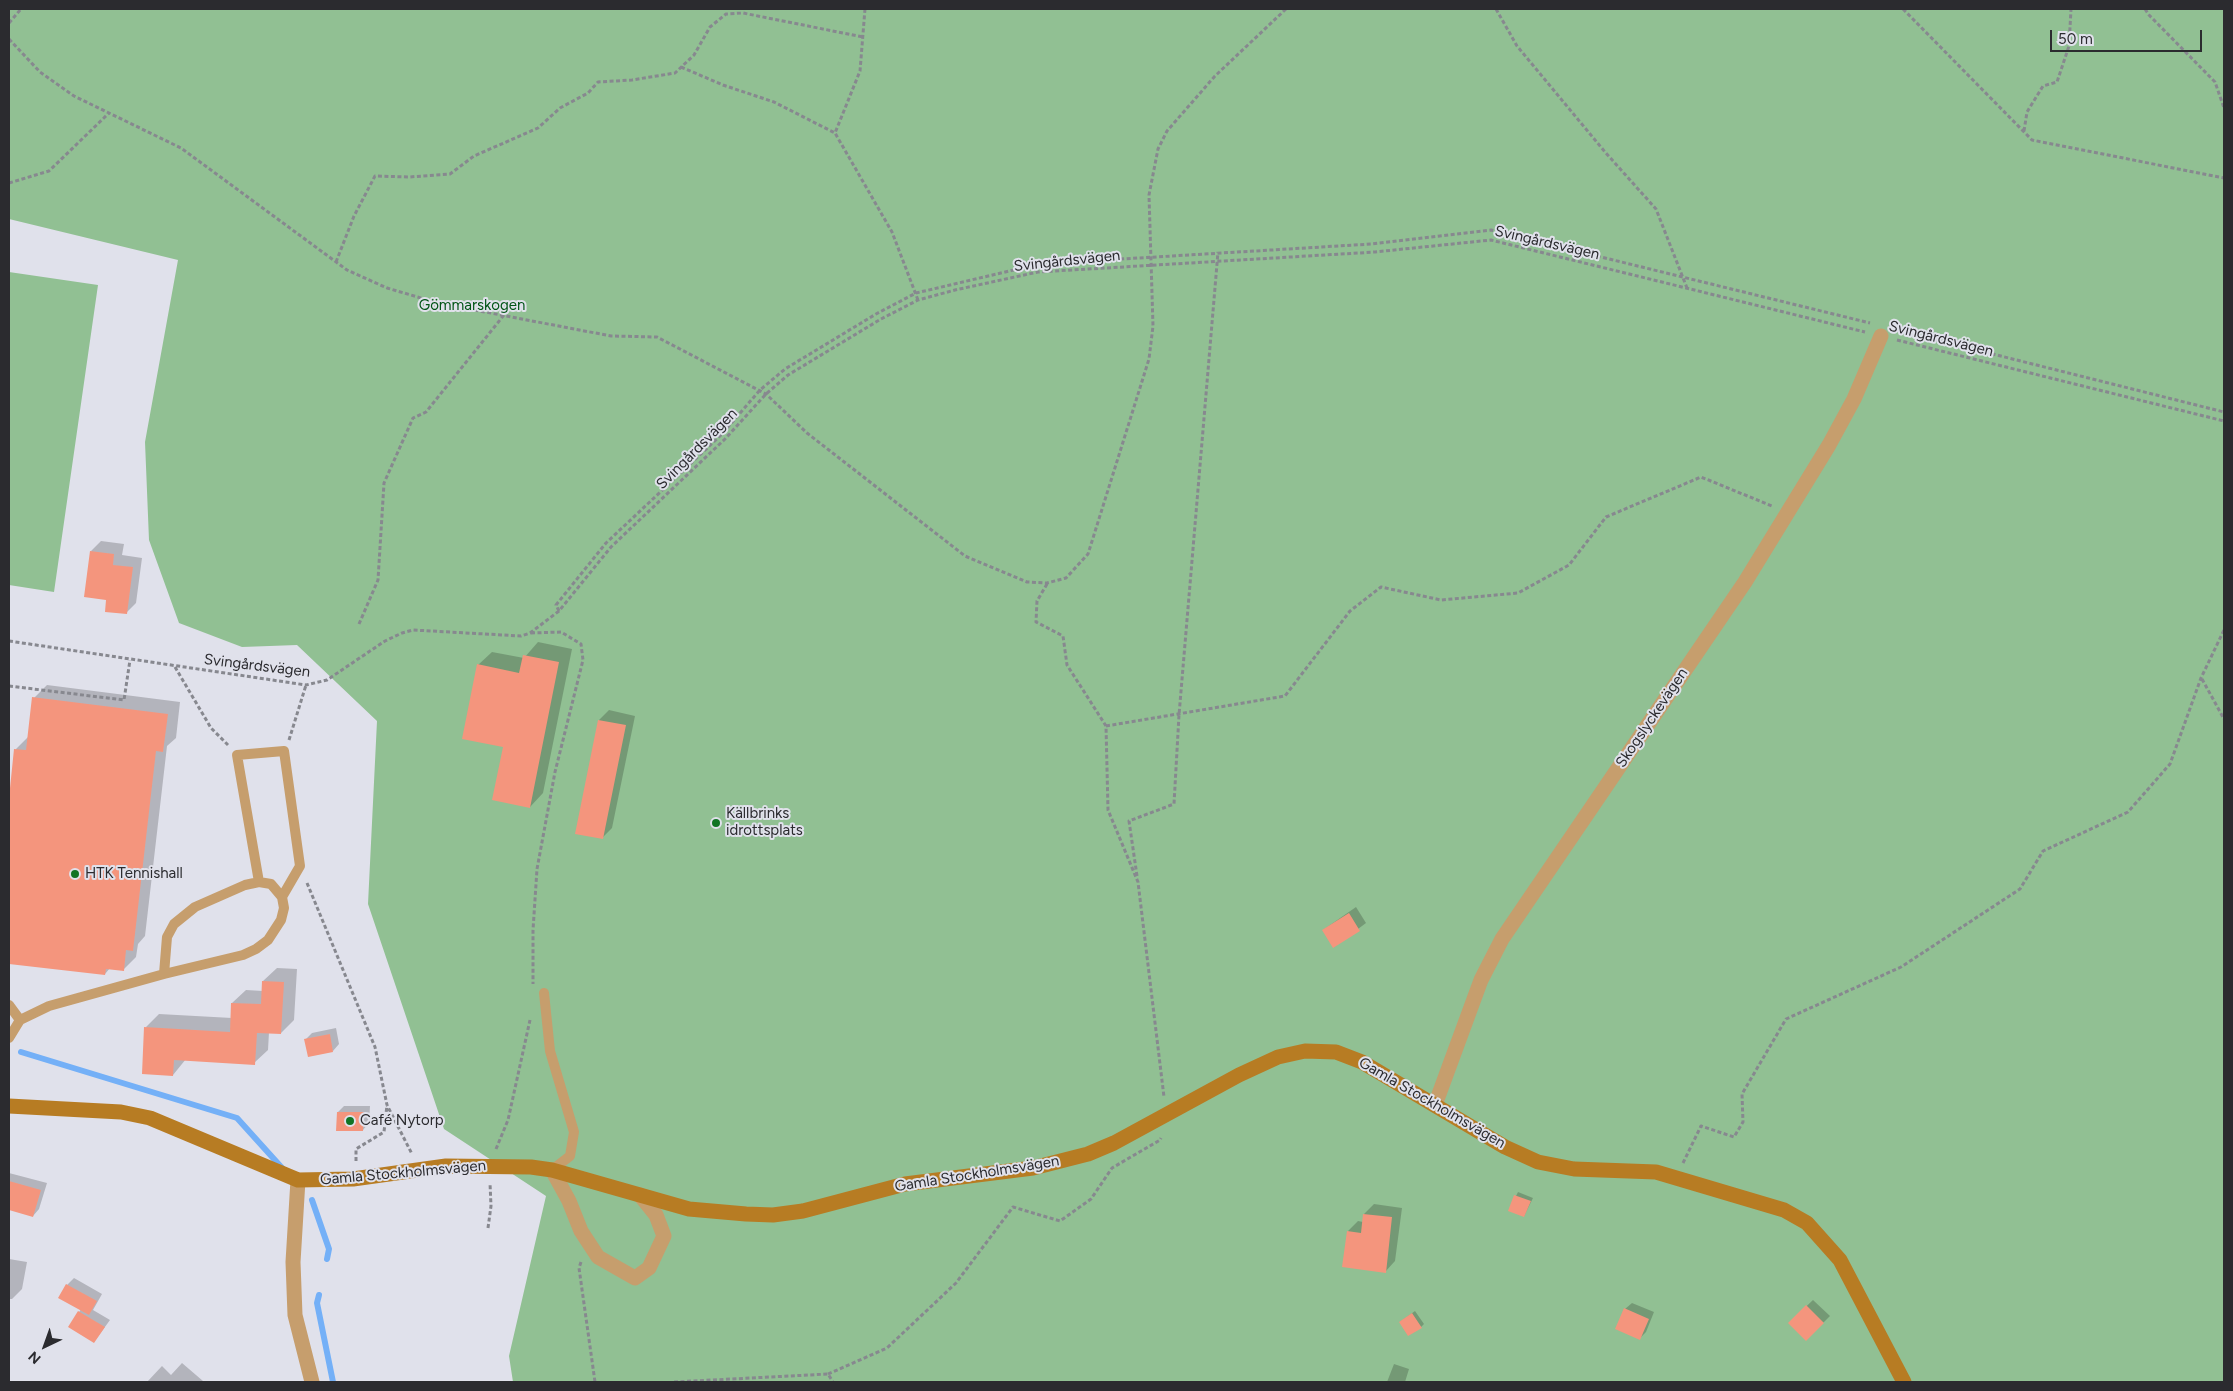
<!DOCTYPE html>
<meta charset="utf-8">
<style>
body{margin:0}
#map{position:relative;width:2233px;height:1391px;overflow:hidden;background:#e0e1eb;font-family:Figtree,sans-serif}
canvas{display:block}
.frame{position:absolute;inset:0;border:10px solid #2b2b2f;pointer-events:none}
.north{position:absolute;left:20px;top:1321px;width:50px;height:50px;-webkit-text-stroke:4px #e0e1eb;paint-order:stroke;rotate:222deg;font-size:14px;font-weight:700;line-height:20px;text-align:center;color:#2b2b2f}
.north::after{content:'';display:block;margin:auto;width:18px;height:22px;background:#2b2b2f;clip-path:polygon(50% 0,100% 100%,50% 72%,0 100%)}
.scale{position:absolute;left:2050px;top:30px;width:152px;height:22px;box-sizing:border-box;border:2px solid #2b2b2f;border-top:0;padding-left:6px;font-size:15px;line-height:18px;white-space:nowrap;color:#2b2b2f;-webkit-text-stroke:4px #e0e1eb;paint-order:stroke}
</style>
<div id="map">
<canvas width="2233" height="1391"></canvas>
<div class="frame"></div>
<div class="north">N</div>
<div class="scale">50 m</div>
</div>
<script>
const ctx = document.querySelector('canvas').getContext('2d');
ctx.lineJoin = 'round';
function fillPath(path, color) {
  ctx.fillStyle = color;
  ctx.fill(path, 'evenodd');
}
function poly(rows) {
  const path = new Path2D();
  for (const r of rows) {
    path.moveTo(r[0], r[1]);
    for (let i = 2; i < r.length; i += 2) path.lineTo(r[i], r[i + 1]);
  }
  return path;
}
function strokePath(path, color, width, dash) {
  ctx.strokeStyle = color;
  ctx.lineWidth = width;
  ctx.lineCap = dash ? 'butt' : 'round';
  ctx.setLineDash(dash || []);
  ctx.stroke(path);
}
function write(font, color, halo, rows, align = 'center') {
  ctx.font = font + ' Figtree,sans-serif';
  ctx.lineWidth = 4;
  ctx.setLineDash([]);
  ctx.textBaseline = 'middle';
  ctx.strokeStyle = halo;
  ctx.fillStyle = color;
  for (const [text, x, y, turn = 0] of rows) {
    ctx.save();
    ctx.translate(x, y);
    ctx.rotate((+turn || 0) * Math.PI / 180);
    ctx.textAlign = isNaN(turn) ? turn : align;
    if (halo) ctx.strokeText(text, 0, 0);
    ctx.fillText(text, 0, 0);
    ctx.restore();
  }
}
const green = poly([
 [9,9,2224,9,2224,1382,513,1382,509,1356,546,1196,444,1129,368,904,377,721,297,645,242,647,179,623,149,540,145,442,178,260,9,219],
 [9,272,98,285,54,592,9,585]
]);
const shadow = poly([
 [101,541,124,544,122,555,142,558,136,603,126,613,108,599,91,551],
 [538,642,572,649,543,793,530,807,505,746,478,665,492,652,524,658],
 [47,685,180,702,176,738,167,746,145,936,138,944,136,957,123,970,110,968,105,974,9,963,9,809,16,749,29,736,34,698],
 [609,710,635,716,612,828,602,838,599,720],
 [1356,907,1366,923,1334,947,1323,930],
 [277,968,297,969,294,1020,281,1033,269,1032,268,1050,254,1063,186,1059,173,1075,146,1027,159,1014,232,1018,232,1003,246,990,263,991,263,981],
 [336,1028,339,1044,333,1051,306,1039,312,1033],
 [344,1106,370,1106,369,1123,363,1130,338,1112],
 [9,1173,47,1183,39,1209,33,1216,9,1209],
 [1518,1192,1533,1198,1524,1216,1509,1210],
 [1374,1204,1402,1208,1395,1261,1385,1272,1348,1231,1358,1221,1363,1222,1364,1214],
 [9,1259,27,1262,22,1289,12,1299,9,1299],
 [74,1278,102,1294,93,1310,110,1320,94,1342,70,1326,81,1309,67,1285],
 [1813,1300,1830,1316,1806,1340,1789,1323],
 [1632,1303,1654,1312,1646,1332,1640,1338,1625,1309],
 [1415,1311,1424,1324,1421,1327,1400,1322],
 [182,1363,203,1381,201,1382,147,1382,162,1366,171,1375],
 [1394,1364,1409,1369,1405,1382,1387,1382]
]);
const stream = poly([
 [21,1052,237,1118,283,1169],
 [312,1200,329,1249,327,1259],
 [319,1295,317,1303,333,1382]
]);
const building = poly([
 [90,551,114,554,113,565,133,567,127,614,105,612,106,600,84,597],
 [523,655,559,662,530,808,492,800,503,747,462,739,477,664,519,673],
 [32,697,168,714,163,752,156,751,133,951,126,950,124,971,106,969,105,975,9,964,9,798,14,749,26,750],
 [598,720,626,725,603,839,575,834],
 [1349,913,1360,931,1333,948,1322,930],
 [262,981,284,982,281,1034,257,1033,255,1065,174,1060,173,1076,142,1074,144,1027,230,1032,231,1003,261,1004],
 [330,1034,333,1052,308,1057,304,1039],
 [337,1112,364,1112,363,1131,336,1131],
 [9,1181,41,1190,33,1217,9,1210],
 [1514,1195,1531,1201,1524,1217,1508,1211],
 [1363,1214,1392,1217,1386,1273,1342,1267,1347,1231,1361,1233],
 [66,1284,97,1301,89,1315,58,1298],
 [1806,1305,1824,1323,1806,1341,1788,1323],
 [1624,1308,1649,1319,1640,1340,1615,1329],
 [78,1311,105,1327,94,1343,68,1327],
 [1412,1313,1422,1328,1408,1336,1399,1322]
]);
const path = poly([
 [865,9,860,71,835,133,892,232,918,300],
 [1496,9,1517,46,1605,152,1656,209,1687,288],
 [1903,9,2032,140,2224,178],
 [2145,9,2149,15,2215,82,2224,108],
 [9,23,21,9],
 [9,39,40,72,74,96,181,148,347,270,387,288,438,303,611,336,657,337,766,394,807,433,965,556,1027,582,1047,583,1066,578,1088,554,1149,359,1153,326,1149,195,1158,149,1167,131,1215,76,1286,9],
 [681,67,723,85,774,102,835,133],
 [2024,131,2027,112,2043,86,2057,82,2069,46,2071,9],
 [9,183,49,171,109,113],
 [336,262,354,216,375,176,409,177,450,174,474,156,538,128,560,108,588,93,598,82,632,80,675,73,694,55,710,27,726,14,743,13,863,37],
 [1897,330,2224,412],
 [1897,340,2224,421],
 [1047,584,1037,601,1036,622,1063,636,1067,665,1106,726,1108,810,1138,882,1164,1097],
 [559,611,556,605,606,543,721,435,760,390,785,369,876,314,916,293,1039,264,1371,244,1491,230,1870,323],
 [359,624,378,580,384,483,413,418,426,412,504,315],
 [531,633,561,632,581,644,583,660,555,772,537,869,533,930,533,984],
 [9,641,306,685,327,680,385,641,402,633,413,630,521,636,530,633,559,611,611,547,725,439,766,394,788,375,881,319,918,300,955,290,1038,272,1375,252,1491,240,1865,332],
 [175,667,211,728,228,745],
 [2202,679,2224,719],
 [9,686,124,700,130,660],
 [1106,726,1285,696,1350,611,1381,587,1441,600,1518,593,1569,565,1606,517,1701,477,1772,506],
 [289,740,306,685],
 [1137,876,1129,821,1174,804,1179,715,1218,252],
 [307,883,375,1047,387,1105,412,1154],
 [496,1149,508,1120,530,1020],
 [356,1161,356,1149,384,1132,387,1105],
 [1683,1163,1701,1126,1734,1137,1743,1122,1742,1094,1786,1019,1901,967,2020,889,2043,851,2128,812,2170,764,2201,678,2224,630],
 [488,1228,491,1206,490,1183],
 [581,1262,579,1268,595,1382],
 [828,1374,887,1348,956,1283,1013,1207,1060,1221,1091,1199,1112,1168,1160,1140,1161,1138],
 [674,1382,828,1374,833,1382]
]);
const lane = poly([
 [259,882,237,755,284,751,300,866,282,897],
 [544,993,550,1051,574,1132,570,1156,552,1170],
 [9,1005,20,1020],
 [9,1038,20,1020,49,1006,164,974,243,955,256,949,268,940,281,920,284,908,282,897,271,884,259,882,245,885,195,907,174,924,167,937,164,974]
]);
const street = poly([
 [1435,1105,1481,980,1502,939,1745,582,1829,445,1854,399,1881,336],
 [552,1170,569,1201,581,1231,598,1257,635,1278,649,1268,664,1236,656,1215,640,1195],
 [298,1180,293,1262,295,1315,312,1382]
]);
const secondary = poly([
 [9,1106,121,1112,150,1118,298,1180,353,1179,446,1166,531,1167,552,1170,689,1209,746,1214,773,1215,803,1211,905,1184,1033,1168,1088,1154,1114,1143,1239,1075,1278,1057,1305,1051,1336,1052,1362,1062,1505,1147,1538,1162,1574,1169,1656,1172,1784,1210,1807,1223,1840,1260,1904,1382]
]);
const markers = [
 [716,823,5,"#117424"],
 [75,874,5,"#117424"],
 [350,1121,5,"#117424"]
];
const streetNames = [
 ["Svingårdsvägen",1547,243,13],
 ["Svingårdsvägen",1067,261,-6],
 ["Svingårdsvägen",1941,339,14],
 ["Svingårdsvägen",697,449,-45],
 ["Svingårdsvägen",257,666,7],
 ["Skogslyckevägen",1652,718,-56],
 ["Gamla Stockholmsvägen",1432,1103,30],
 ["Gamla Stockholmsvägen",403,1173,-5],
 ["Gamla Stockholmsvägen",977,1174,-9]
];
const parkNames = [
 ["Gömmarskogen",472,306]
];
const poiNames = [
 ["Källbrinks",726,814],
 ["idrottsplats",726,831],
 ["HTK Tennishall",85,874],
 ["Café Nytorp",360,1121]
];
fillPath(green, '#91c093');
fillPath(shadow, '#0003');
strokePath(stream, '#74b0f7', 6);
fillPath(building, '#f4957d');
strokePath(path, '#87888f', 3, [4, 2.5]);
strokePath(lane, '#c69e6d', 10);
strokePath(street, '#c69e6d', 15);
strokePath(secondary, '#b77c23', 15);
for (const [x, y, r, color] of markers) {
  const dot = new Path2D();
  dot.arc(x, y, r, 0, 2 * Math.PI);
  ctx.fillStyle = color;
  ctx.fill(dot);
  strokePath(dot, '#e0e1eb', 2);
}
write('15px', '#2b2b2f', '#e0e1eb', streetNames);
write('15px', '#005415', '#e0e1eb', parkNames);
write('15px', '#2b2b2f', '#e0e1eb', poiNames, 'left');
</script>
